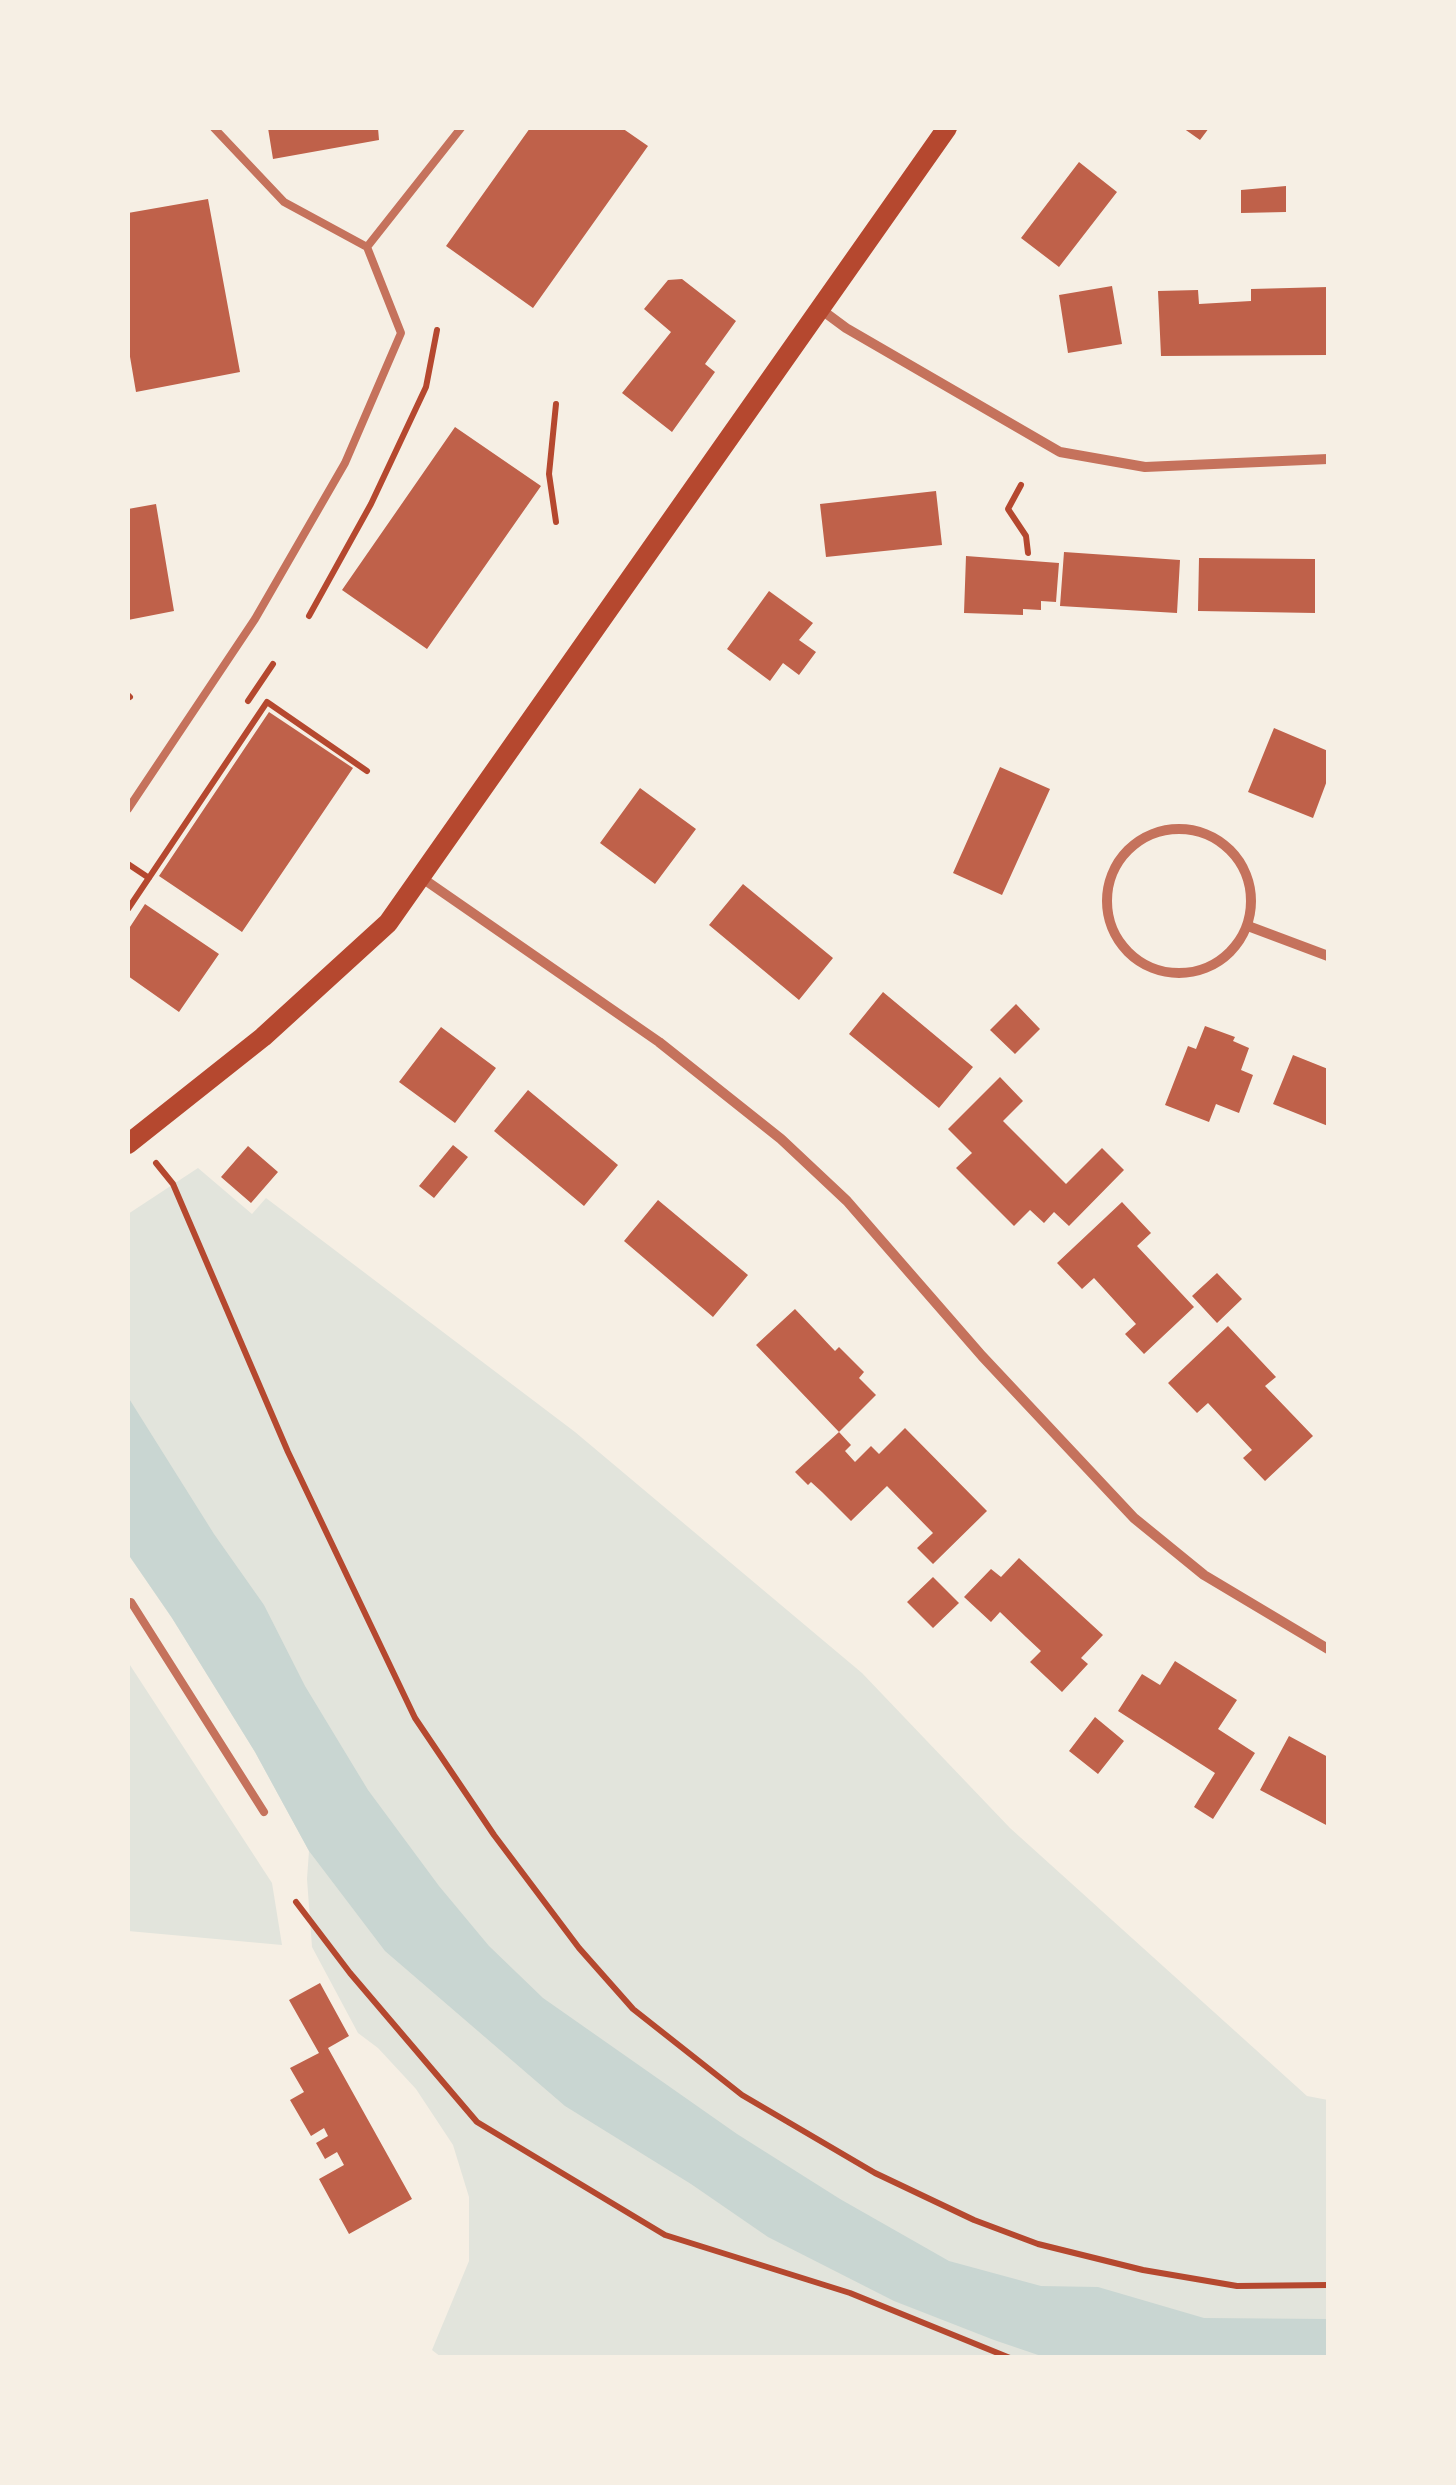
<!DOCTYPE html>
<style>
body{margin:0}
#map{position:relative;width:1456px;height:2485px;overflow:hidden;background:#f6efe4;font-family:"Exo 2",sans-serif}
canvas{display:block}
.frame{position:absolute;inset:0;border:130px solid #f6efe4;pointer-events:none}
</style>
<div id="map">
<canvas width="1456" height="2485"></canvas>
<div class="frame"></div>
</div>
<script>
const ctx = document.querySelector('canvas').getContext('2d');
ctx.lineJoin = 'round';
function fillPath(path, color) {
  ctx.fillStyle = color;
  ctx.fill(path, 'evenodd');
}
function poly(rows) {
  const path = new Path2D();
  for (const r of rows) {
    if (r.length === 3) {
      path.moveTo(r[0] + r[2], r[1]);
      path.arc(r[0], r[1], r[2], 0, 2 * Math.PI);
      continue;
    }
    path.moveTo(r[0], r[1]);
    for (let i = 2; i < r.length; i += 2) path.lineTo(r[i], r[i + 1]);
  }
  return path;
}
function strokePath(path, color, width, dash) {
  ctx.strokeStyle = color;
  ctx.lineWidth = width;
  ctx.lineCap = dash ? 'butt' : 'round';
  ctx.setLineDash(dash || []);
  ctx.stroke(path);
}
const green = poly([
 [198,1168,252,1214,266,1198,575,1432,862,1673,1010,1828,1307,2096,1328,2100,1328,2357,441,2357,432,2350,469,2261,469,2197,453,2145,416,2089,378,2048,358,2033,312,1947,307,1879,309,1851,255,1752,172,1618,128,1554,128,1214],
 [128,1662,272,1883,282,1945,128,1931]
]);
const water = poly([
 [128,1397,214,1534,264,1605,305,1686,368,1790,439,1886,489,1946,543,1998,737,2134,840,2199,949,2261,1041,2286,1098,2287,1204,2318,1328,2319,1328,2357,1047,2358,994,2340,894,2301,768,2237,691,2184,565,2106,385,1951,309,1851,255,1752,172,1618,128,1554]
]);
const building = poly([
 [268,128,378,128,379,140,273,159],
 [530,128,622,128,648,146,533,308,446,246],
 [1183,128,1209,128,1200,140],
 [1079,162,1117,192,1059,267,1021,238],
 [1286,186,1286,212,1241,213,1241,190],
 [208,199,240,372,136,392,128,345,128,213],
 [682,279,736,321,705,364,715,372,672,432,622,393,671,332,644,309,668,280],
 [1112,286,1122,344,1068,353,1059,295],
 [1328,287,1328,355,1161,356,1158,291,1198,290,1199,304,1251,301,1251,289],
 [455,427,541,486,427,649,342,590],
 [936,491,942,545,826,557,820,504],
 [156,504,174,611,128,620,128,509],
 [1064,552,1180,560,1177,613,1060,606],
 [966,556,1059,563,1056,602,1041,601,1041,610,1023,609,1023,615,964,613],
 [1199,558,1315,559,1315,613,1198,611],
 [769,591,813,623,799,640,816,652,799,675,783,663,770,681,727,649],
 [269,712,353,768,242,932,159,876],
 [1274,728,1328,751,1328,778,1313,818,1248,792],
 [1000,767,1050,789,1002,895,953,873],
 [640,788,696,829,655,884,600,843],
 [743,884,833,958,799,1000,709,925],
 [145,904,219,954,179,1012,128,976,128,930],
 [883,992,973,1067,939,1108,849,1034],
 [1016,1004,1040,1029,1015,1054,990,1030],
 [1205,1026,1235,1037,1233,1041,1249,1048,1241,1070,1253,1075,1239,1113,1216,1104,1209,1122,1165,1105,1188,1046,1196,1049],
 [441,1027,496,1068,455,1123,399,1082],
 [1293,1055,1328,1069,1328,1126,1273,1104],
 [1000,1077,1023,1101,1003,1121,1066,1184,1102,1148,1124,1170,1069,1226,1054,1212,1044,1223,1030,1210,1014,1226,956,1168,972,1153,948,1129],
 [528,1090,618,1165,584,1206,494,1131],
 [453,1145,468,1157,434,1198,419,1186],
 [248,1146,278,1172,251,1203,221,1177],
 [658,1200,748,1275,713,1317,624,1241],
 [1122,1202,1151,1233,1137,1246,1194,1307,1144,1354,1125,1334,1136,1324,1094,1278,1082,1289,1057,1263],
 [1217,1273,1242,1299,1217,1323,1192,1296],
 [795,1309,835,1351,839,1347,864,1372,859,1378,876,1395,839,1432,851,1445,845,1451,855,1462,871,1446,879,1454,905,1428,987,1511,933,1564,917,1548,933,1533,887,1486,851,1521,822,1492,811,1482,808,1485,795,1472,839,1432,756,1345],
 [1228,1326,1276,1377,1265,1386,1313,1436,1265,1481,1243,1458,1252,1450,1208,1403,1197,1413,1168,1383],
 [1019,1558,1103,1635,1081,1658,1088,1664,1062,1692,1030,1662,1041,1651,1026,1637,1000,1612,991,1622,964,1597,991,1569,1001,1577],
 [933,1577,959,1603,933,1628,907,1602],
 [1175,1661,1237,1700,1218,1729,1255,1753,1213,1819,1194,1807,1215,1773,1118,1711,1142,1674,1160,1685],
 [1095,1717,1124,1741,1098,1774,1069,1751],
 [1289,1736,1328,1757,1328,1826,1260,1790],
 [320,1983,349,2036,328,2048,412,2199,349,2234,319,2179,344,2165,337,2152,325,2159,316,2143,328,2136,324,2128,311,2136,290,2100,304,2092,290,2068,319,2053,289,2000]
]);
const path = poly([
 [556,404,549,474,556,522],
 [1021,485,1008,509,1026,536,1028,553],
 [309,616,371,504,426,387,437,330],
 [128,695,130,697],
 [248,701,273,664],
 [128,864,149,878],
 [128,909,267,702,367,771],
 [156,1163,173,1184,288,1452,415,1718,494,1835,579,1948,633,2009,742,2095,875,2173,974,2220,1038,2244,1143,2270,1237,2286,1328,2285],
 [296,1902,350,1973,477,2122,665,2235,850,2293,1010,2358]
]);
const service = poly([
 [367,247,461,128],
 [128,809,255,619,345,463,401,333,367,247,284,202,214,128],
 [128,1602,131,1602,264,1812]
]);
const minor = poly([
 [819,308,846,328,1060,452,1145,467,1328,459],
 [1179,901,72],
 [422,878,659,1042,781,1139,847,1201,982,1356,1134,1518,1204,1575,1328,1649],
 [1248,926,1328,956]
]);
const secondary = poly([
 [128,1144,263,1037,388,923,947,128]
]);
fillPath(green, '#e2e4dc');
fillPath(water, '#c9d6d2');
fillPath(building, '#bf614a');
strokePath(path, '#b5482f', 6);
strokePath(service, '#c5725c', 8);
strokePath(minor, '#c5725c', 10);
strokePath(secondary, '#b5482f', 20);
</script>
